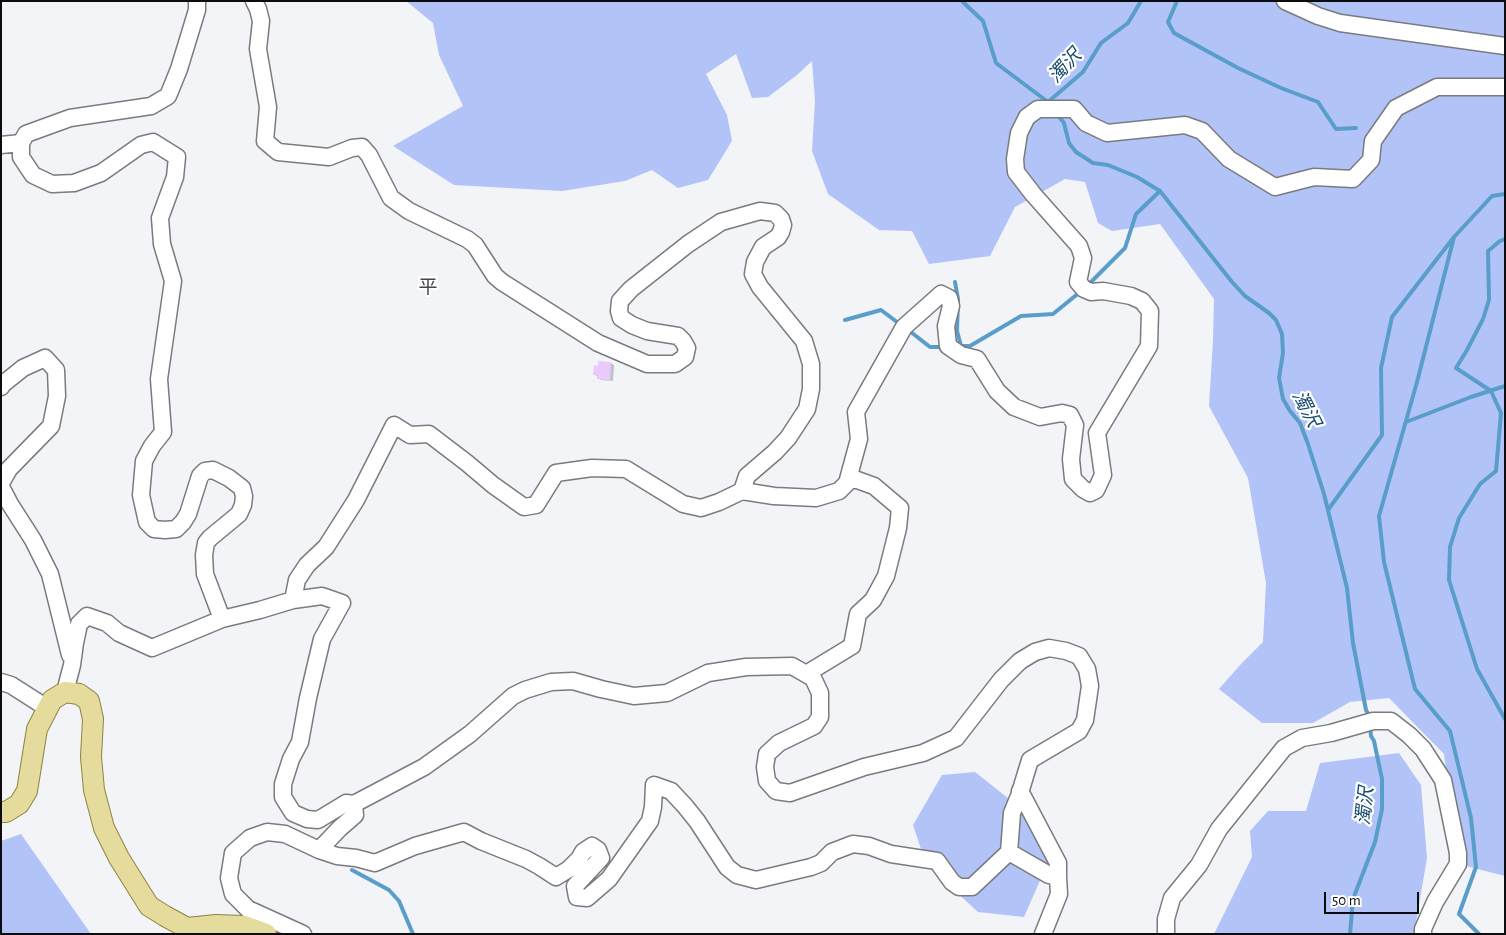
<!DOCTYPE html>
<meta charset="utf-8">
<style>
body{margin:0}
#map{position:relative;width:1506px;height:935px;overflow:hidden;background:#f3f4f8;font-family:"Alegreya Sans",sans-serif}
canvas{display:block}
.frame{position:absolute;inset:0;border:2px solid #0c0c0e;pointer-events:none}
.scale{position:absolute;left:1324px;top:892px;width:95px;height:22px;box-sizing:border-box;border:2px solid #0c0c0e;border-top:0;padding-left:6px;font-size:15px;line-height:18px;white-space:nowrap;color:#0c0c0e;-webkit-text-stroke:4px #fff;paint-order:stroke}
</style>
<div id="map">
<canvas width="1506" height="935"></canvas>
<div class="frame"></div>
<div class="scale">50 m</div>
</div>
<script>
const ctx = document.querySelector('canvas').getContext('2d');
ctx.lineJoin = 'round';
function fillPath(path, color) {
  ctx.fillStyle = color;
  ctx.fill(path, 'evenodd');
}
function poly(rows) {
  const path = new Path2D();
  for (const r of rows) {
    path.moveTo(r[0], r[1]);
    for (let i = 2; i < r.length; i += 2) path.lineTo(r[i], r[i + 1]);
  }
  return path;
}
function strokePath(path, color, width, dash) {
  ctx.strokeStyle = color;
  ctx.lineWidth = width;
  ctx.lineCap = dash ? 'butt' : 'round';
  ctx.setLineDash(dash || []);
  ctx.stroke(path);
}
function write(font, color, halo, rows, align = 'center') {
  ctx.font = font + ' "Alegreya Sans","Noto Sans JP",sans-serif';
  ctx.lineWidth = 4.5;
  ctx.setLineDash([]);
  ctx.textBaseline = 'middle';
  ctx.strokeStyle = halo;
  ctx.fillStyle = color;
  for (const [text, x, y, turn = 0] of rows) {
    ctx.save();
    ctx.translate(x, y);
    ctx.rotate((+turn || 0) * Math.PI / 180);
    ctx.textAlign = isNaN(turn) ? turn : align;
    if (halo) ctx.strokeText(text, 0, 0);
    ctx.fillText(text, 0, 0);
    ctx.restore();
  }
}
const green = poly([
 [406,1,1505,1,1505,876,1458,864,1444,754,1389,698,1350,702,1313,723,1262,723,1219,689,1241,664,1263,642,1266,583,1248,478,1209,406,1213,340,1214,299,1160,224,1112,231,1098,223,1085,182,1065,179,1015,207,990,256,929,264,912,231,879,230,828,194,812,151,815,101,812,61,797,75,768,97,752,98,736,54,706,74,727,115,732,141,708,180,678,188,652,170,625,181,562,191,454,185,393,146,463,106,439,55,433,23],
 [1399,753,1421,785,1427,858,1414,934,1214,934,1252,857,1250,831,1268,811,1306,811,1320,763],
 [975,772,1042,825,1049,860,1024,917,978,912,926,864,913,825,942,775],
 [21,834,91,934,1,934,1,841]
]);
const shadow = poly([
 [599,362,611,363,614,365,613,381,601,380,594,374,599,367]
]);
const stream = poly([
 [962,1,983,21,996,63,1048,102],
 [1177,1,1168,22,1174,33,1238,68,1281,88,1318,102,1336,129,1356,128],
 [1049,105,1048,102,1083,72,1101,43,1128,23,1141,1],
 [1057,114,1064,123,1069,143,1076,152,1093,163,1108,165,1137,177,1160,191,1232,282,1245,296,1269,313,1276,320,1282,334,1283,353,1279,378,1283,399,1290,411,1300,423,1308,444,1324,494,1347,588,1353,643,1366,710,1370,717],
 [1454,237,1417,382,1379,516,1384,562,1415,689,1450,731,1471,818,1476,867,1459,914,1479,934],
 [1505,239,1500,241,1488,251,1489,300,1483,319,1467,350,1456,368,1491,391,1501,413,1496,471,1480,484,1459,518,1450,547,1449,580,1477,669,1505,719],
 [955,282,958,299,957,331,961,346],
 [1087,286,1125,248,1136,214,1160,191],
 [845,320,881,310,901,325],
 [907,329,930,347,944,347],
 [958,346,970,346,1021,316,1053,314,1080,292],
 [1406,422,1471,397,1505,386],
 [1328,510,1382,435,1381,368,1392,317,1454,237,1492,196,1505,194],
 [352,870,389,890,399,901,413,934],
 [1350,934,1353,899,1375,842,1382,809,1382,779,1374,741,1371,736,1370,726]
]);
const building = poly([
 [598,361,611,362,610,380,597,379,597,375,593,375,594,365,598,366]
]);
const minor = poly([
 [197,1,197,10,179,69,168,96,151,106,70,118,26,134,21,143,21,157,33,175,52,184,74,183,101,173,141,145,153,142,177,157,175,177,160,218,162,244,173,281,159,379,163,432,152,446,144,461,141,495,147,522,154,529,165,530,176,529,183,522,188,514,200,476,205,471,213,470,229,478,242,488,244,496,243,505,239,514,210,538,206,543,204,555,205,574,222,619],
 [254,1,258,9,261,21,258,49,268,107,265,141,278,152,329,157,352,148,362,147,369,155,391,198,409,211,467,239,475,245,495,276,502,282,598,343,647,364,675,364,685,357,687,348,683,341,678,336,647,331,632,325,621,318,619,311,620,301,631,289,688,244,721,222,760,211,775,213,781,219,783,225,781,232,778,237,763,247,755,262,753,274,760,287,804,341,811,364,811,389,807,409,788,438,775,452,747,476,742,491],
 [1285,1,1318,16,1340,23,1505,46],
 [1,145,21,143],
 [1,387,3,384,23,368,45,358,56,370,57,396,51,426,9,469,1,483],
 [1,487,10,504,33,540,50,574,70,655],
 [293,600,297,580,307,565,326,547,356,500,394,425,410,435,429,434,467,463,493,485,524,507,536,505,556,473,592,468,626,469,683,504,701,508,719,502,742,491,774,496,816,498,839,491,847,483,859,439,856,412,904,327,941,294,949,298,951,306,946,326,948,346,961,355,977,359,997,391,1014,407,1040,417,1062,413,1070,415,1075,425,1071,459,1073,479,1083,489,1090,493,1096,490,1103,475,1097,433,1149,346,1150,311,1142,301,1131,296,1103,291,1091,292,1084,289,1078,282,1083,258,1079,246,1033,194,1016,172,1015,159,1019,133,1027,117,1038,109,1074,109,1086,123,1107,133,1185,125,1202,131,1229,159,1275,187,1314,177,1353,179,1371,160,1373,141,1396,108,1437,87,1505,87],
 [806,674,852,646,858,614,873,600,886,576,898,528,900,508,874,486,849,477],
 [1,682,11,685,47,708],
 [65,692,72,665,75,643,79,624,87,616,107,623,119,633,152,648,222,619,260,610,293,600,322,596,342,603,322,639,308,698,300,742,291,759,283,784,283,797,293,813,307,819,318,820,346,803,354,804,424,767,470,734,513,696,525,690,551,682,573,681,601,689,634,696,667,693,708,673,746,667,792,666,813,678,820,693,820,717,814,726,779,743,767,754,765,767,767,781,776,791,790,793,864,767,923,753,956,738,1001,680,1020,661,1035,652,1049,648,1066,651,1079,656,1087,669,1090,686,1085,720,1079,731,1030,760,1019,796,1012,813,1009,852,972,887,959,887,952,882,937,861,891,854,869,846,853,844,832,852,821,863,811,867,756,880,737,875,727,867,697,821,685,806,671,791,654,785,653,807,650,821,609,879,587,898,577,897,575,886,601,858,598,850,592,846,583,852,579,859,569,869,556,877,539,866,526,859,481,841,464,832,415,846,375,863,356,858,337,856,319,850],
 [1020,791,1058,863,1058,877],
 [1009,852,1049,875,1058,877,1059,894,1043,934],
 [303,934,248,909,233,894,229,878,233,853,250,838,267,832,285,834,319,850,340,828,355,815,354,804],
 [1166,934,1166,919,1172,898,1199,865,1219,829,1284,748,1302,738,1331,733,1373,721,1391,721,1409,735,1423,749,1443,780,1458,853,1458,864,1435,902,1423,929,1423,934]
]);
const major = poly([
 [1,812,6,812,19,804,27,791,37,729,52,700,65,692,79,694,89,701,93,719,91,757,94,790,104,828,119,858,149,906,165,916,187,928,216,925,244,926,266,934]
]);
const waterNames = [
 ["濁沢",1065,66,-47],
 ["濁沢",1306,409,63],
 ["濁沢",1365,806,-84]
];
const neighbourhoodNames = [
 ["平",428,287]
];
fillPath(green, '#b2c3f8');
fillPath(shadow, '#0003');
strokePath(stream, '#599dca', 4);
fillPath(building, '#eac9fc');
strokePath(minor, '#7a7b7e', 19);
strokePath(major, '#8e8340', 22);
strokePath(minor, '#fff', 16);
strokePath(major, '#e5db9d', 20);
write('italic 19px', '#1a4e6e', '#fff', waterNames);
write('19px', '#46474a', '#fff', neighbourhoodNames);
</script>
